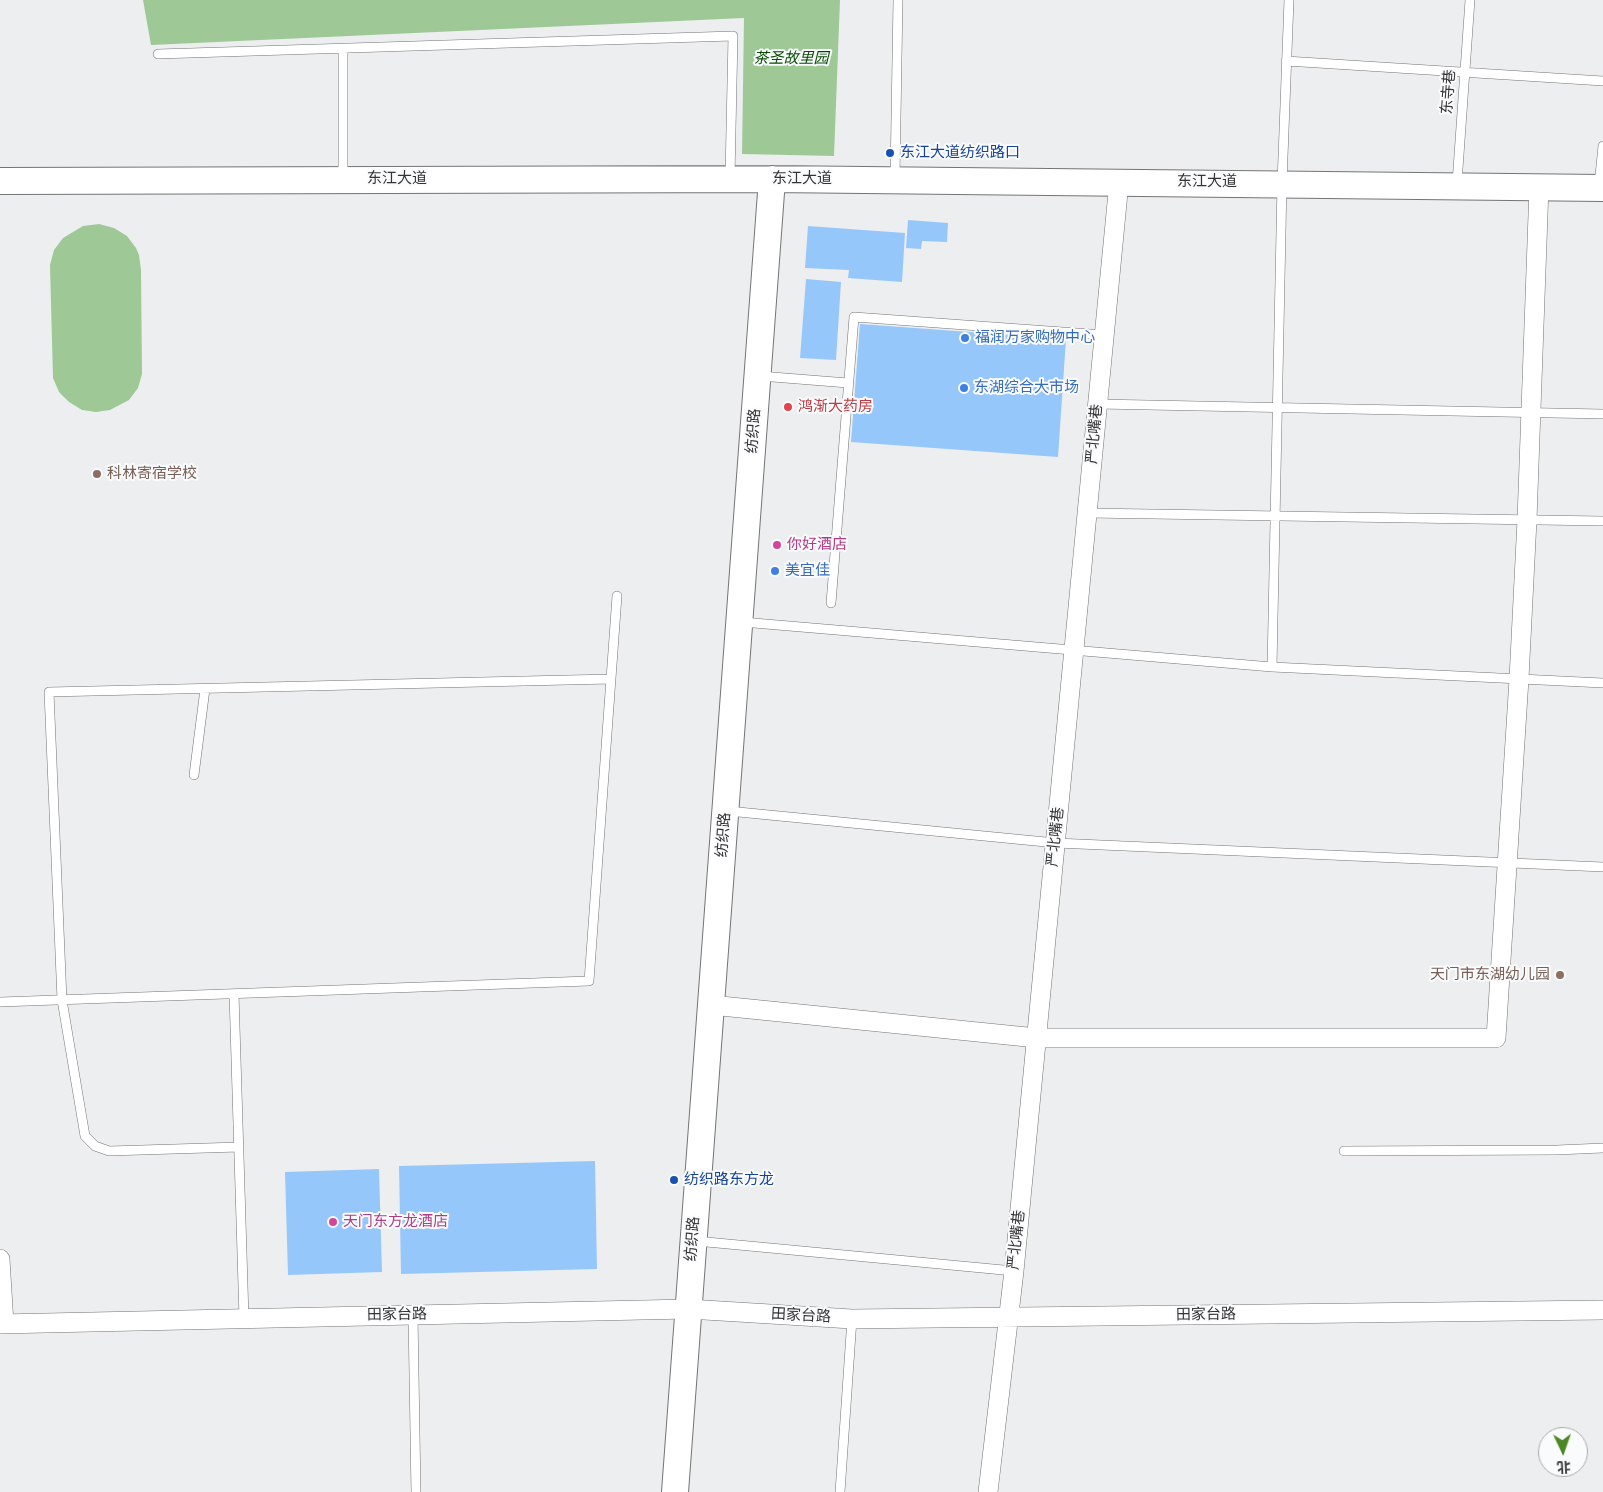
<!DOCTYPE html>
<meta charset="utf-8">
<style>
body{margin:0}
#map{position:relative;width:1603px;height:1492px;overflow:hidden;background:#edeeef;font-family:"Times New Roman","Noto Sans SC",serif}
canvas{display:block}
.north{position:absolute;left:1538px;top:1427px;width:50px;height:50px;box-sizing:border-box;background:#fafbfc;border:1px solid #ababac;border-radius:50%;rotate:177deg;font-size:14px;font-weight:700;line-height:20px;text-align:center;color:#343435}
.north::after{content:'';display:block;margin:auto;width:18px;height:22px;background:#4d8723;clip-path:polygon(50% 0,100% 100%,50% 72%,0 100%)}
</style>
<div id="map">
<canvas width="1603" height="1492"></canvas>
<div class="north">北</div>
</div>
<script>
const ctx = document.querySelector('canvas').getContext('2d');
ctx.lineJoin = 'round';
function fillPath(path, color) {
  ctx.fillStyle = color;
  ctx.fill(path, 'evenodd');
}
function poly(rows) {
  const path = new Path2D();
  for (const r of rows) {
    path.moveTo(r[0], r[1]);
    for (let i = 2; i < r.length; i += 2) path.lineTo(r[i], r[i + 1]);
  }
  return path;
}
function strokePath(path, color, width, dash) {
  ctx.strokeStyle = color;
  ctx.lineWidth = width;
  ctx.lineCap = dash ? 'butt' : 'round';
  ctx.setLineDash(dash || []);
  ctx.stroke(path);
}
function write(font, color, halo, rows, align = 'center') {
  ctx.font = font + ' "Times New Roman","Noto Sans SC",serif';
  ctx.lineWidth = 4;
  ctx.setLineDash([]);
  ctx.textBaseline = 'middle';
  ctx.strokeStyle = halo;
  ctx.fillStyle = color;
  for (const [text, x, y, turn = 0] of rows) {
    ctx.save();
    ctx.translate(x, y);
    ctx.rotate((+turn || 0) * Math.PI / 180);
    ctx.textAlign = isNaN(turn) ? turn : align;
    if (halo) ctx.strokeText(text, 0, 0);
    ctx.fillText(text, 0, 0);
    ctx.restore();
  }
}
const green = poly([
 [143,0,840,0,834,156,742,154,744,18,151,45],
 [99,224,114,228,127,236,136,248,139,255,141,270,142,374,138,388,129,400,110,410,96,412,82,410,69,402,59,392,53,378,50,265,54,250,63,238,83,226]
]);
const building = poly([
 [908,220,948,223,947,242,922,241,921,249,906,248],
 [808,226,905,233,902,282,848,278,849,270,805,268],
 [806,279,841,282,836,360,800,358],
 [860,324,1066,339,1058,457,851,442],
 [595,1161,597,1269,401,1274,399,1166],
 [379,1169,382,1272,288,1275,285,1172]
]);
const lane = poly([
 [158,54,733,36,730,176],
 [1286,61,1603,81],
 [895,177,898,0],
 [343,178,343,49],
 [1457,183,1470,0],
 [1599,185,1603,146],
 [760,376,848,383],
 [1098,404,1603,414],
 [1088,513,1603,521],
 [831,603,854,317,1104,335],
 [742,622,1272,667,1282,183,1289,0],
 [1272,667,1603,683],
 [194,775,205,689],
 [728,811,1056,843,1603,867],
 [234,994,244,1318],
 [0,1002,589,981,617,596],
 [239,1147,109,1151,95,1146,85,1136,62,1000,49,692,611,679],
 [1344,1151,1557,1150,1603,1148],
 [696,1241,1014,1271],
 [413,1315,416,1492],
 [840,1492,852,1319]
]);
const street = poly([
 [711,1005,1037,1038,1496,1038,1519,679,1527,520,1539,187],
 [0,1259,4,1324],
 [0,1324,688,1309,852,1319,1603,1310],
 [988,1492,1014,1271,1119,182]
]);
const secondary = poly([
 [0,181,772,179,1603,188],
 [675,1492,772,179]
]);
const markers = [
 [890,153,5,"#1a4fb4"],
 [965,338,5,"#3f7fe0"],
 [964,388,5,"#3f7fe0"],
 [788,407,5,"#e0444e"],
 [97,474,5,"#8d6e63"],
 [777,545,5,"#d1479c"],
 [775,571,5,"#3f7fe0"],
 [1560,975,5,"#8d6e63"],
 [674,1180,5,"#1a4fb4"],
 [333,1222,5,"#d1479c"]
];
const parkNames = [
 ["茶圣故里园",791,59]
];
const streetNames = [
 ["东寺巷",1449,92,-86],
 ["东江大道",397,179],
 ["东江大道",802,179],
 ["东江大道",1207,182],
 ["纺织路",754,431,-86],
 ["严北嘴巷",1095,434,-85],
 ["纺织路",724,835,-86],
 ["严北嘴巷",1056,837,-84],
 ["纺织路",693,1239,-86],
 ["严北嘴巷",1017,1240,-84],
 ["田家台路",397,1315,-1],
 ["田家台路",1206,1315,-1],
 ["田家台路",801,1316,3]
];
const transitNames = [
 ["东江大道纺织路口",900,153],
 ["纺织路东方龙",684,1180]
];
const shopNames = [
 ["福润万家购物中心",975,338],
 ["东湖综合大市场",974,388],
 ["美宜佳",785,571]
];
const healthNames = [
 ["鸿渐大药房",798,407]
];
const educationNames = [
 ["科林寄宿学校",107,474],
 ["天门市东湖幼儿园",1550,975,"right"]
];
const hotelNames = [
 ["你好酒店",787,545],
 ["天门东方龙酒店",343,1222]
];
fillPath(green, '#9ec997');
fillPath(building, '#96c7fb');
strokePath(lane, '#737474', 10);
strokePath(street, '#737474', 20);
strokePath(secondary, '#737474', 28);
strokePath(lane, '#fff', 9);
strokePath(street, '#fff', 19);
strokePath(secondary, '#fff', 26);
for (const [x, y, r, color] of markers) {
  const dot = new Path2D();
  dot.arc(x, y, r, 0, 2 * Math.PI);
  ctx.fillStyle = color;
  ctx.fill(dot);
  strokePath(dot, '#fafbfc', 2);
}
write('italic 15px', '#064a00', '#fafbfc', parkNames);
write('15px', '#343435', '#fafbfc', streetNames);
write('15px', '#164399', '#fafbfc', transitNames, 'left');
write('15px', '#366cbe', '#fafbfc', shopNames, 'left');
write('15px', '#be3a42', '#fafbfc', healthNames, 'left');
write('15px', '#785e54', '#fafbfc', educationNames, 'left');
write('15px', '#b23c85', '#fafbfc', hotelNames, 'left');
</script>
